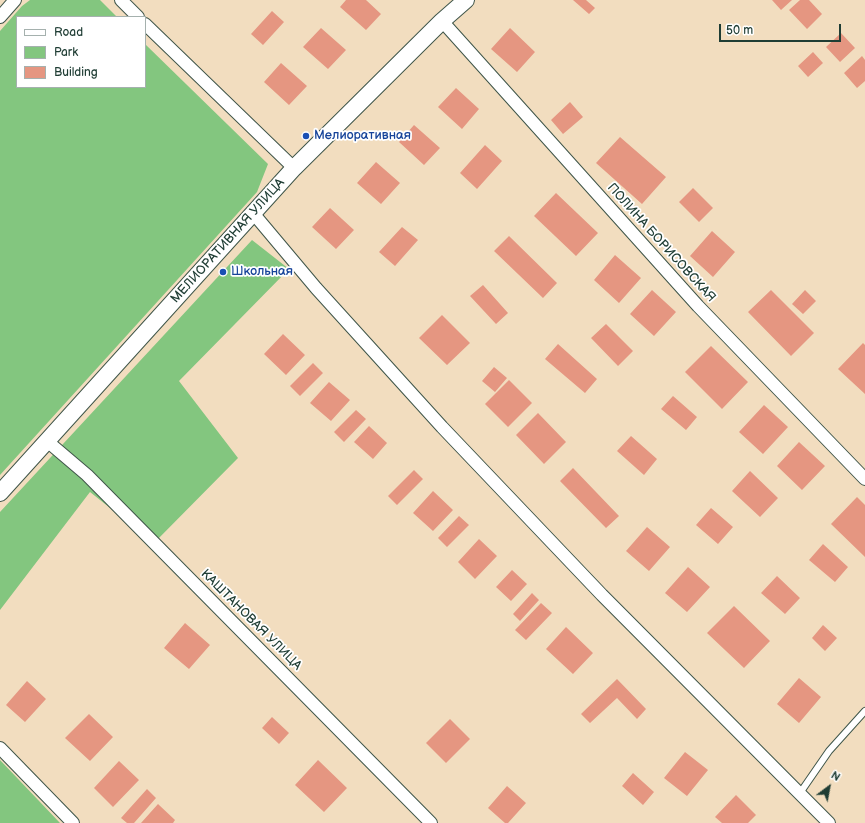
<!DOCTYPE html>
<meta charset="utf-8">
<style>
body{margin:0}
#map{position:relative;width:865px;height:823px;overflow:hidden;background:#f2ddbf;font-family:"Balsamiq Sans",sans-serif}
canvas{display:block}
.legend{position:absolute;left:16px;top:16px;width:130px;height:72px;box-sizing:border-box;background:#fff;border:1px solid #a5b1ae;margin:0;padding:5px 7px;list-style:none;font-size:12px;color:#1f3d34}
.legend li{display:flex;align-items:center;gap:8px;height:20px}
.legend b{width:20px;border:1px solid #a5b1ae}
.north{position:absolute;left:809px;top:767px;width:40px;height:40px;-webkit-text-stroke:3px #fff;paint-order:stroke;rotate:32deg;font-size:11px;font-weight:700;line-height:16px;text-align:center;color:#1f3d34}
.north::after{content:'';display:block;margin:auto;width:14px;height:18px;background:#1f3d34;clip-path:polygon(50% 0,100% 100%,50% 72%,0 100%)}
.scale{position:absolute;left:719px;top:24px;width:122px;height:18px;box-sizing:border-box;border:2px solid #1f3d34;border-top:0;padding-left:5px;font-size:12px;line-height:14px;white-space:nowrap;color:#1f3d34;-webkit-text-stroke:3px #fff;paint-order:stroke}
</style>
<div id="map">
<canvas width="865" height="823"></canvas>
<ul class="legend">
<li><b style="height:5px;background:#fff"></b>Road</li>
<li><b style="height:11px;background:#83c67f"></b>Park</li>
<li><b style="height:11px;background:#e59681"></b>Building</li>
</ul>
<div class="north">N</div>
<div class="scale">50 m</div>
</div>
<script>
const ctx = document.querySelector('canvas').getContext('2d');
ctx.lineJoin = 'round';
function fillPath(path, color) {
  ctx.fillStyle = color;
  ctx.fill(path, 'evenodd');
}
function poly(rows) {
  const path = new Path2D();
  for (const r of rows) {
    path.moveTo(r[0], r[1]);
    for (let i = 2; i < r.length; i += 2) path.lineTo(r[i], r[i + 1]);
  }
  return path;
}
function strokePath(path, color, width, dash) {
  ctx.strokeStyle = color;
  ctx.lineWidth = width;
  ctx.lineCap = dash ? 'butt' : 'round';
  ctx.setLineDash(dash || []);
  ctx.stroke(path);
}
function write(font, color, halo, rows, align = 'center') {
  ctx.font = font + ' "Balsamiq Sans",sans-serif';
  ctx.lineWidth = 3.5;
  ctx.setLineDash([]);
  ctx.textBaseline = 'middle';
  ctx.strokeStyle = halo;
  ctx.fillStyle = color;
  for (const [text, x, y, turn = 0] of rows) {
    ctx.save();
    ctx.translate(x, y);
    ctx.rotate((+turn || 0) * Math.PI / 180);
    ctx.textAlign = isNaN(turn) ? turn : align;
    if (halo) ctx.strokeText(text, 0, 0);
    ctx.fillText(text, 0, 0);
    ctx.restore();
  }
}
const green = poly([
 [30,0,100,0,117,17,17,17,17,87,145,87,145,44,268,164,257,192,0,475,0,31,22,6],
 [252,240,289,269,179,381,238,458,154,543,90,492,0,610,0,512],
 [0,760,60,823,0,823]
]);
const building = poly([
 [346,0,366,0,381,14,366,30,340,7],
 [573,0,586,0,595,8,589,14],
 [772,0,792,0,781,10],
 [800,0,809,0,822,14,807,29,789,10],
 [272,11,284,22,263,45,251,34],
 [321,28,346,50,328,69,303,47],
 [510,28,535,52,517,72,491,49],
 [841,33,855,48,840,62,826,47],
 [813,52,823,63,808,77,798,66],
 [862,56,865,60,865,81,857,88,844,73],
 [281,63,307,86,289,105,264,82],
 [456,88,479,109,462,129,438,107],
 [570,102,583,117,563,134,551,120],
 [414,125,440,148,424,165,399,142],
 [620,137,666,177,642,204,596,163],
 [485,145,502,161,477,189,460,173],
 [376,162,400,183,381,204,357,183],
 [693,188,713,208,699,222,679,202],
 [556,193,598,233,576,256,534,216],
 [330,208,354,230,336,249,312,227],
 [402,227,418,240,395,266,379,252],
 [712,231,735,252,713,277,690,256],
 [509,236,557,283,543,298,494,251],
 [615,255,641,278,619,303,594,280],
 [483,285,508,313,496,324,470,296],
 [652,290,676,312,654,336,630,314],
 [771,290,814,333,791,356,748,312],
 [805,290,816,301,803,314,792,304],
 [442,315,470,343,447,365,419,338],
 [606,324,633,351,618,366,591,338],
 [283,334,305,355,286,375,264,354],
 [863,343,865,345,865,394,838,369],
 [558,344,597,379,585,393,545,359],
 [711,346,748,382,722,409,685,372],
 [313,363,323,373,300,396,290,386],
 [494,367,507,378,495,392,482,381],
 [509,380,532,403,508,427,485,404],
 [329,382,350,400,331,421,310,403],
 [673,396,697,417,686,430,661,409],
 [764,405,788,427,763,454,739,432],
 [356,410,366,419,344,442,334,432],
 [538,413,566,442,544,464,516,435],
 [369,426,387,443,373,459,354,442],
 [631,436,657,459,644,475,617,451],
 [799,442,825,466,802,490,777,466],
 [573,468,619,516,606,528,560,481],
 [414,470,423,479,397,505,388,496],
 [750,471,778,498,760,517,732,491],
 [433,491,453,510,433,531,413,513],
 [857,497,865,505,865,557,831,524],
 [711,508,733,527,718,544,696,525],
 [459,516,469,525,447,547,438,538],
 [647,527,670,547,649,571,626,551],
 [479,539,497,556,475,579,458,562],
 [823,544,848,567,835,582,809,560],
 [688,567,710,587,687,612,665,593],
 [512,570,527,584,511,601,496,587],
 [777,576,800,598,785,614,761,593],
 [532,593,539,600,520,621,513,614],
 [541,603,552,613,526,640,515,630],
 [734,606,770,641,744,668,707,633],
 [185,623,210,645,189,669,164,648],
 [823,625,837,638,825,651,812,638],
 [566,627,593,653,573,674,546,649],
 [799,678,821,697,799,723,777,704],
 [617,679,646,709,637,719,617,698,590,723,581,714],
 [27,681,46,699,25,722,6,705],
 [89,714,113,737,90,761,65,738],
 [272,717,289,733,279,744,262,728],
 [450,719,470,739,446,763,426,743],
 [685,752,708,770,687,796,664,778],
 [318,760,347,788,324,812,295,785],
 [119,761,139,780,113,807,94,788],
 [633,773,654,792,643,805,622,786],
 [507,786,526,803,508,823,505,823,488,808],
 [147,789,156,798,134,823,127,823,121,818],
 [736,795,756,815,748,823,722,823,715,817],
 [158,804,175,820,173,823,141,823]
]);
const service = poly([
 [800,793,829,751,865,711]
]);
const minor = poly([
 [121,0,138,17],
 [0,17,15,0],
 [442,21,698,306,865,479],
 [145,24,294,168],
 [253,213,316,288,442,427,602,595,829,823],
 [47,441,87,475,431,823],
 [0,748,73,823]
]);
const tertiary = poly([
 [0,493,294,168,442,21,466,0]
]);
const markers = [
 [306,136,4,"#1a4fb4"],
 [223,272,4,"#1a4fb4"]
];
const transitNames = [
 ["Мелиоративная",314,136],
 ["Школьная",231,272]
];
const streetNames = [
 ["МЕЛИОРАТИВНАЯ УЛИЦА",228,241,-48],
 ["ПОЛИНА БОРИСОВСКАЯ",661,243,48],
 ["КАШТАНОВАЯ УЛИЦА",251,620,45]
];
fillPath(green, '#83c67f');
fillPath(building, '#e59681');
strokePath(service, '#3f5549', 8);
strokePath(minor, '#3f5549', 14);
strokePath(tertiary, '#3f5549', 18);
strokePath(service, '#fff', 6);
strokePath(minor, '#fff', 12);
strokePath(tertiary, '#fff', 16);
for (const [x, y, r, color] of markers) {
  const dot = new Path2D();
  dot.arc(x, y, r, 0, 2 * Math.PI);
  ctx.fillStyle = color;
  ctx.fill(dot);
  strokePath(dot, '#fff', 1.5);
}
write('13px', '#164399', '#fff', transitNames, 'left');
write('13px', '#1f3d34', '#fff', streetNames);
</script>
